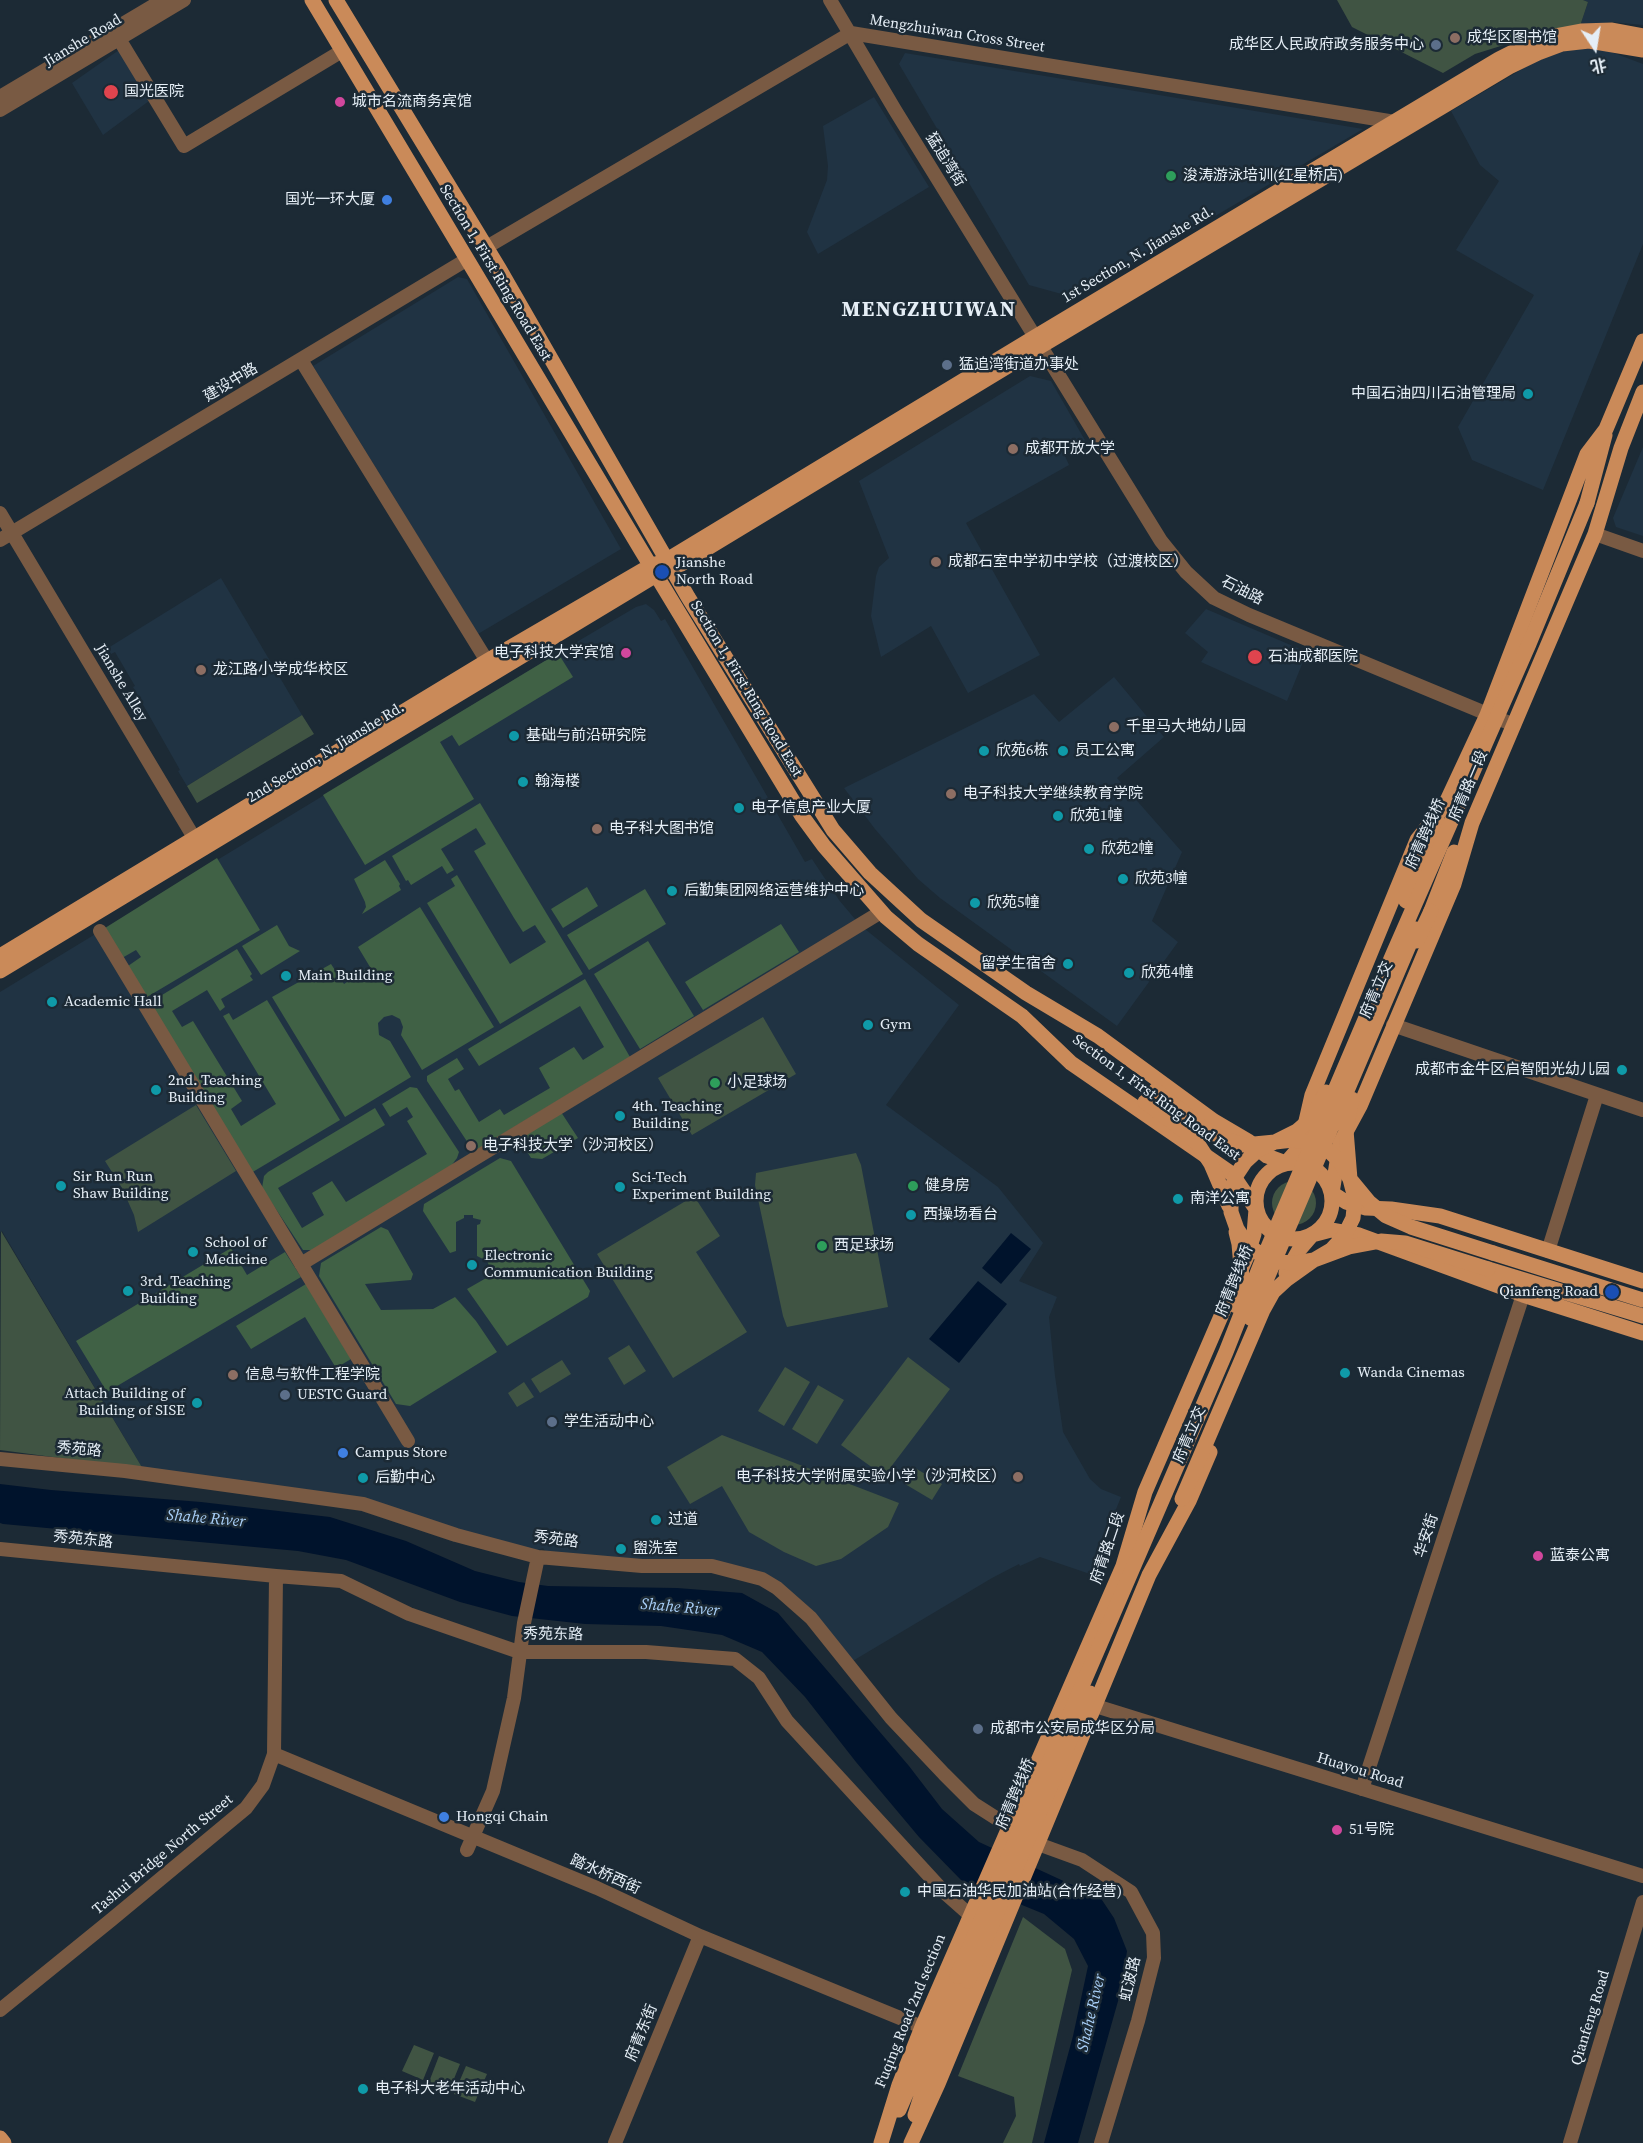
<!DOCTYPE html>
<meta charset="utf-8">
<style>
body{margin:0}
#map{position:relative;width:1643px;height:2143px;overflow:hidden;background:#1c2a35;font-family:"Source Serif 4","Noto Sans SC",serif}
canvas{display:block}
.north{position:absolute;left:1565px;top:18px;width:60px;height:60px;-webkit-text-stroke:4px #1c2a35;paint-order:stroke;rotate:168deg;font-size:16px;font-weight:700;line-height:24px;text-align:center;color:#e5eef6}
.north::after{content:'';display:block;margin:auto;width:21px;height:27px;background:#e5eef6;clip-path:polygon(50% 0,100% 100%,50% 72%,0 100%)}
</style>
<div id="map">
<canvas width="1643" height="2143"></canvas>
<div class="north">北</div>
</div>
<script>
const ctx = document.querySelector('canvas').getContext('2d');
ctx.lineJoin = 'round';
function fillPath(path, color) {
  ctx.fillStyle = color;
  ctx.fill(path, 'evenodd');
}
function poly(rows) {
  const path = new Path2D();
  for (const r of rows) {
    if (r.length === 3) {
      path.moveTo(r[0] + r[2], r[1]);
      path.arc(r[0], r[1], r[2], 0, 2 * Math.PI);
      continue;
    }
    path.moveTo(r[0], r[1]);
    for (let i = 2; i < r.length; i += 2) path.lineTo(r[i], r[i + 1]);
  }
  return path;
}
function strokePath(path, color, width, dash) {
  ctx.strokeStyle = color;
  ctx.lineWidth = width;
  ctx.lineCap = dash ? 'butt' : 'round';
  ctx.setLineDash(dash || []);
  ctx.stroke(path);
}
function write(font, color, halo, rows, align = 'center') {
  ctx.font = font + ' "Source Serif 4","Noto Sans SC",serif';
  ctx.lineWidth = 5;
  ctx.setLineDash([]);
  ctx.textBaseline = 'middle';
  ctx.strokeStyle = halo;
  ctx.fillStyle = color;
  for (const [text, x, y, turn = 0] of rows) {
    ctx.save();
    ctx.translate(x, y);
    ctx.rotate((+turn || 0) * Math.PI / 180);
    ctx.textAlign = isNaN(turn) ? turn : align;
    if (halo) ctx.strokeText(text, 0, 0);
    ctx.fillText(text, 0, 0);
    ctx.restore();
  }
}
const built = poly([
 [1583,0,1643,0,1643,25,1611,22,1580,26,1588,2],
 [1598,47,1643,64,1643,244,1543,490,1472,460,1458,427,1534,295,1456,250,1499,181,1480,165,1451,111,1536,61,1567,50],
 [119,50,149,101,103,135,72,83],
 [905,53,1051,77,1363,129,1076,298,1029,285,899,64],
 [874,97,929,187,818,254,807,232,827,180,828,166,823,126],
 [458,277,467,279,621,549,478,634,313,366],
 [1030,376,1051,381,1086,442,1065,456,1069,465,966,523,1040,655,968,693,931,626,881,657,871,616,876,576,879,567,889,558,859,481],
 [1643,447,1643,536,1616,527,1613,518],
 [221,578,302,715,187,786,178,771,180,770,133,687,135,686,115,652,111,654,108,648],
 [646,604,654,610,661,621,665,619,805,862,812,859,839,900,860,925,959,1005,886,1105,998,1187,1043,1243,1019,1281,1057,1297,1049,1317,1055,1376,1063,1432,1090,1479,1101,1489,1121,1497,1090,1574,1040,1557,1020,1566,1019,1564,992,1578,851,1662,755,1571,547,1553,543,1548,531,1552,446,1527,143,1469,2,1231,0,1232,0,992,558,653,636,607],
 [1206,609,1307,652,1287,701,1201,662,1208,652,1185,633],
 [1114,677,1164,737,1117,778,1182,852,1152,921,1178,942,1117,1026,940,898,918,879,875,829,844,788,1034,694,1059,722]
]);
const green = poly([
 [1337,0,1583,0,1588,2,1580,26,1523,39,1475,54,1443,73,1352,27],
 [302,715,314,734,197,803,187,786],
 [763,1017,796,1074,692,1135,658,1078],
 [196,1105,236,1171,138,1232,134,1215,122,1188,105,1161],
 [856,1153,861,1165,888,1307,787,1327,783,1316,755,1185,756,1173],
 [1294,1203,22],
 [694,1196,720,1236,696,1252,747,1332,673,1378,597,1254],
 [1,1231,143,1469,0,1450],
 [629,1345,646,1371,624,1385,608,1358],
 [908,1357,950,1389,884,1476,841,1445],
 [562,1360,571,1374,540,1393,531,1379],
 [785,1367,810,1382,784,1426,758,1411],
 [524,1382,534,1397,517,1407,508,1393],
 [818,1385,844,1400,817,1444,792,1429],
 [722,1435,899,1503,888,1527,841,1559,816,1566,784,1552,749,1532,722,1486,690,1504,667,1467],
 [915,1468,942,1484,932,1500,905,1484],
 [1023,1917,1065,1949,1072,1970,1032,2143,1003,2143,1016,2116,1014,2097,958,2076],
 [414,2045,434,2053,423,2080,402,2071],
 [439,2056,460,2064,449,2091,429,2082],
 [466,2066,487,2074,475,2102,454,2094]
]);
const forest = poly([
 [558,653,573,677,459,746,452,735,440,742,474,799,365,865,323,795],
 [480,803,583,974,500,1024,427,903,455,886,451,879,457,875,510,964,546,942,535,925,523,932,514,918,474,851,486,844,476,828,441,849,454,870,447,874,442,866,411,885,408,880,406,881,392,856],
 [217,858,260,930,147,997,128,966,141,957,136,950,122,958,105,928],
 [385,860,400,884,399,886,401,890,362,914,366,907,365,902,354,879],
 [587,887,598,906,563,928,551,909],
 [645,889,666,924,589,970,567,935],
 [420,907,494,1027,422,1070,401,1035,403,1027,400,1019,392,1015,384,1017,378,1023,379,1035,390,1041,411,1077,345,1117,272,997,331,964,344,984,370,967,358,947],
 [781,924,799,952,703,1010,685,982],
 [277,925,289,946,300,951,261,975,242,946],
 [648,941,694,1016,640,1049,594,974],
 [237,949,252,974,250,976,253,980,221,999,225,1007,220,1011,207,990,172,1011,182,1027,193,1021,242,1101,231,1109,241,1126,276,1104,223,1016,229,1013,233,1020,267,1000,340,1120,251,1173,149,1003],
 [585,979,630,1057,476,1150,472,1149,427,1081,427,1076,457,1058,464,1069,448,1079,455,1091,459,1089,479,1122,500,1109,504,1115,550,1088,539,1068,574,1047,583,1060,604,1047,580,1006,479,1066,468,1049],
 [410,1087,417,1088,459,1152,457,1158,451,1166,312,1250,303,1250,262,1188,264,1176,268,1172,375,1108,385,1125,278,1188,302,1228,324,1215,312,1193,332,1181,346,1202,427,1154,407,1121,413,1117,407,1107,390,1117,382,1104],
 [561,1112,578,1138,542,1159,531,1158,523,1145,523,1135],
 [500,1158,511,1161,590,1291,588,1297,507,1346,467,1289,488,1277,492,1279,494,1276,487,1261,477,1256,477,1225,480,1224,481,1220,473,1218,473,1215,464,1215,464,1218,456,1222,456,1251,450,1253,423,1211,424,1204],
 [381,1227,388,1230,413,1274,411,1280,365,1284,381,1310,433,1309,455,1297,476,1321,497,1352,410,1406,396,1404,319,1276,321,1263],
 [231,1248,247,1275,285,1252,301,1277,107,1392,76,1341],
 [306,1284,351,1359,336,1368,305,1317,251,1349,236,1326]
]);
const water = poly([
 [1011,1233,1031,1249,1001,1284,982,1268],
 [978,1281,1007,1304,959,1363,929,1339],
 [0,1484,51,1490,201,1502,330,1517,406,1541,475,1571,519,1582,548,1586,677,1588,742,1593,778,1613,909,1766,942,1809,979,1842,1070,1884,1098,1894,1114,1918,1127,1951,1122,1987,1078,2143,1044,2143,1073,2036,1088,1966,1074,1939,1044,1914,961,1880,919,1837,856,1762,805,1697,762,1652,722,1635,661,1626,585,1624,512,1616,460,1602,346,1560,298,1551,3,1524,0,1523]
]);
const minor = poly([
 [830,0,895,110,1161,541,1186,572,1214,598,1249,615,1514,725],
 [119,39,184,146,342,51],
 [0,97,163,0],
 [0,110,184,0],
 [485,248,851,33,1395,122,1397,125],
 [301,360,487,661],
 [0,513,199,846],
 [1595,534,1643,551],
 [0,540,466,260],
 [100,931,408,1441],
 [1393,1025,1643,1110],
 [1548,1251,1597,1095],
 [301,1264,881,912],
 [0,1459,125,1471,363,1504,456,1535,538,1557,642,1566,712,1566,762,1579,777,1588,811,1618,891,1718,944,1774,974,1804,1010,1827],
 [0,1549,276,1576,341,1581,409,1614,519,1652,646,1652,735,1659,759,1678,787,1721,945,1893,971,1916],
 [1086,1703,1643,1876],
 [274,1754,597,1888,700,1936,922,2027],
 [1362,1789,1523,1295],
 [1038,1844,1082,1860,1131,1892,1153,1933,1154,1958,1138,2021,1101,2143],
 [467,1850,493,1791,514,1698,524,1623,538,1557],
 [0,2010,111,1920,246,1808,263,1785,274,1754,276,1576],
 [615,2143,700,1936],
 [1570,2143,1643,1902]
]);
const major = poly([
 [312,0,641,550,802,816,824,846,886,917,918,944,1022,1016,1071,1063,1232,1174,1256,1209,1254,1234,1247,1256,1145,1492,1123,1566,922,2027,899,2085,881,2143],
 [336,0,500,270,688,597,833,830,870,873,921,920,1026,993,1098,1036,1214,1121,1248,1141,1267,1156,1286,1163,1300,1147,1312,1095,1417,840,1445,805,1487,715,1587,454,1606,429,1643,341],
 [1643,392,1621,448,1595,534,1472,823,1454,884,1360,1106,1340,1143,1332,1193,1346,1202,1366,1208,1391,1209,1440,1216,1643,1281],
 [1587,503,1605,435],
 [1406,901,1438,822],
 [1431,911,1454,852],
 [0,956,487,661,650,566,667,560,1035,337,1499,59,1521,48,1549,37,1581,31,1612,30,1643,36],
 [0,971,633,589,656,575,673,569,1041,346,1509,67,1538,53,1562,44,1589,41,1643,50],
 [1294,1201,38],
 [1493,1253,1643,1300],
 [1488,1269,1643,1316],
 [1286,1273,1299,1250,1312,1235,1331,1230,1359,1235,1523,1295,1643,1333],
 [899,2110,957,1976],
 [915,2115,926,2081,968,1981],
 [0,2138,4,2143],
 [911,2143,938,2084,1149,1575,1189,1501,1210,1452]
]);
const majorBridge = poly([
 [1417,941,1431,911],
 [1156,1090,1202,1127,1221,1138,1244,1145,1275,1142,1297,1131,1311,1119,1326,1092],
 [1352,1099,1346,1130,1350,1179,1355,1198,1353,1218,1344,1236,1331,1250,1314,1260,1296,1263,1278,1262,1261,1255,1247,1244,1237,1229,1231,1212,1231,1194,1235,1177,1245,1162,1258,1150,1275,1142,1293,1140,1311,1143,1328,1150,1341,1163,1350,1179,1369,1202,1386,1216,1411,1227,1493,1253],
 [1145,1102,1183,1130,1198,1144,1211,1164,1229,1206],
 [1236,1232,1239,1244,1242,1278,1236,1306],
 [1250,1318,1416,929],
 [1182,1499,1263,1310,1273,1292,1286,1280,1314,1260,1349,1247,1381,1241,1405,1243,1488,1269],
 [957,1976,1226,1352,1260,1266,1393,954,1529,644,1587,503],
 [968,1981,1090,1693]
]);
const markers = [
 [1455,38,6,"#8d6e63"],
 [1436,45,6,"#5c6f8a"],
 [111,92,8,"#e0444e"],
 [340,102,6,"#d1479c"],
 [1171,176,6,"#2e9e5b"],
 [387,200,6,"#3f7fe0"],
 [947,365,6,"#5c6f8a"],
 [1528,394,6,"#0f9aa8"],
 [1013,449,6,"#8d6e63"],
 [936,562,6,"#8d6e63"],
 [662,572,8,"#1a4fb4"],
 [626,653,6,"#d1479c"],
 [1255,657,8,"#e0444e"],
 [201,670,6,"#8d6e63"],
 [1114,727,6,"#8d6e63"],
 [514,736,6,"#0f9aa8"],
 [984,751,6,"#0f9aa8"],
 [1063,751,6,"#0f9aa8"],
 [523,782,6,"#0f9aa8"],
 [951,794,6,"#8d6e63"],
 [739,808,6,"#0f9aa8"],
 [1058,816,6,"#0f9aa8"],
 [597,829,6,"#8d6e63"],
 [1089,849,6,"#0f9aa8"],
 [1123,879,6,"#0f9aa8"],
 [672,891,6,"#0f9aa8"],
 [975,903,6,"#0f9aa8"],
 [1068,964,6,"#0f9aa8"],
 [1129,973,6,"#0f9aa8"],
 [286,976,6,"#0f9aa8"],
 [52,1002,6,"#0f9aa8"],
 [868,1025,6,"#0f9aa8"],
 [1622,1070,6,"#0f9aa8"],
 [715,1083,6,"#2e9e5b"],
 [156,1090,6,"#0f9aa8"],
 [620,1116,6,"#0f9aa8"],
 [471,1146,6,"#8d6e63"],
 [61,1186,6,"#0f9aa8"],
 [913,1186,6,"#2e9e5b"],
 [620,1187,6,"#0f9aa8"],
 [1178,1199,6,"#0f9aa8"],
 [911,1215,6,"#0f9aa8"],
 [822,1246,6,"#2e9e5b"],
 [193,1252,6,"#0f9aa8"],
 [472,1265,6,"#0f9aa8"],
 [128,1291,6,"#0f9aa8"],
 [1612,1292,8,"#1a4fb4"],
 [1345,1373,6,"#0f9aa8"],
 [233,1375,6,"#8d6e63"],
 [285,1395,6,"#5c6f8a"],
 [197,1403,6,"#0f9aa8"],
 [552,1422,6,"#5c6f8a"],
 [343,1453,6,"#3f7fe0"],
 [1018,1477,6,"#8d6e63"],
 [363,1478,6,"#0f9aa8"],
 [656,1520,6,"#0f9aa8"],
 [621,1549,6,"#0f9aa8"],
 [1538,1556,6,"#d1479c"],
 [978,1729,6,"#5c6f8a"],
 [444,1817,6,"#3f7fe0"],
 [1337,1830,6,"#d1479c"],
 [905,1892,6,"#0f9aa8"],
 [363,2089,6,"#0f9aa8"]
];
const streetNames = [
 ["Mengzhuiwan Cross Street",957,34,9],
 ["Jianshe Road",83,41,-31],
 ["猛追湾街",945,160,58],
 ["1st Section, N. Jianshe Rd.",1138,255,-31],
 ["Section 1, First Ring Road East",495,273,59],
 ["建设中路",231,383,-31],
 ["石油路",1242,591,27],
 ["Jianshe Alley",121,683,59],
 ["Section 1, First Ring Road East",746,689,59],
 ["2nd Section, N. Jianshe Rd.",326,753,-31],
 ["府青路一段",1469,786,-67],
 ["府青跨线桥",1426,834,-66],
 ["府青立交",1377,990,-67],
 ["Section 1, First Ring Road East",1156,1098,36],
 ["府青跨线桥",1235,1281,-68],
 ["府青立交",1190,1435,-67],
 ["秀苑路",79,1450,5],
 ["华安街",1427,1536,-72],
 ["秀苑东路",83,1540,6],
 ["秀苑路",556,1540,8],
 ["府青路二段",1108,1548,-71],
 ["秀苑东路",553,1635,1],
 ["Huayou Road",1360,1771,17],
 ["府青跨线桥",1016,1794,-67],
 ["Tashui Bridge North Street",163,1855,-40],
 ["踏水桥西街",605,1875,24],
 ["虹波路",1131,1979,-77],
 ["Fuqing Road 2nd section",911,2011,-68],
 ["Qianfeng Road",1591,2018,-73],
 ["府青东街",642,2033,-68]
];
const poiNames = [
 ["成华区图书馆",1467,38],
 ["成华区人民政府政务服务中心",1424,45,"right"],
 ["国光医院",124,92],
 ["城市名流商务宾馆",352,102],
 ["浚涛游泳培训(红星桥店)",1183,176],
 ["国光一环大厦",375,200,"right"],
 ["猛追湾街道办事处",959,365],
 ["中国石油四川石油管理局",1516,394,"right"],
 ["成都开放大学",1025,449],
 ["成都石室中学初中学校（过渡校区）",948,562],
 ["Jianshe",676,563],
 ["North Road",676,580],
 ["电子科技大学宾馆",614,653,"right"],
 ["石油成都医院",1268,657],
 ["龙江路小学成华校区",213,670],
 ["千里马大地幼儿园",1126,727],
 ["基础与前沿研究院",526,736],
 ["欣苑6栋",996,751],
 ["员工公寓",1075,751],
 ["翰海楼",535,782],
 ["电子科技大学继续教育学院",963,794],
 ["电子信息产业大厦",751,808],
 ["欣苑1幢",1070,816],
 ["电子科大图书馆",609,829],
 ["欣苑2幢",1101,849],
 ["欣苑3幢",1135,879],
 ["后勤集团网络运营维护中心",684,891],
 ["欣苑5幢",987,903],
 ["留学生宿舍",1056,964,"right"],
 ["欣苑4幢",1141,973],
 ["Main Building",298,976],
 ["Academic Hall",64,1002],
 ["Gym",880,1025],
 ["成都市金牛区启智阳光幼儿园",1610,1070,"right"],
 ["2nd. Teaching",168,1081],
 ["Building",168,1098],
 ["小足球场",727,1083],
 ["4th. Teaching",632,1107],
 ["Building",632,1124],
 ["电子科技大学（沙河校区）",483,1146],
 ["Sir Run Run",73,1177],
 ["Shaw Building",73,1194],
 ["Sci-Tech",632,1178],
 ["Experiment Building",632,1195],
 ["健身房",925,1186],
 ["南洋公寓",1190,1199],
 ["西操场看台",923,1215],
 ["School of",205,1243],
 ["Medicine",205,1260],
 ["西足球场",834,1246],
 ["Electronic",484,1256],
 ["Communication Building",484,1273],
 ["3rd. Teaching",140,1282],
 ["Building",140,1299],
 ["Qianfeng Road",1598,1292,"right"],
 ["Wanda Cinemas",1357,1373],
 ["信息与软件工程学院",245,1375],
 ["Attach Building of",185,1394,"right"],
 ["Building of SISE",185,1411,"right"],
 ["UESTC Guard",297,1395],
 ["学生活动中心",564,1422],
 ["Campus Store",355,1453],
 ["电子科技大学附属实验小学（沙河校区）",1006,1477,"right"],
 ["后勤中心",375,1478],
 ["过道",668,1520],
 ["盥洗室",633,1549],
 ["蓝泰公寓",1550,1556],
 ["成都市公安局成华区分局",990,1729],
 ["Hongqi Chain",456,1817],
 ["51号院",1349,1830],
 ["中国石油华民加油站(合作经营)",917,1892],
 ["电子科大老年活动中心",375,2089]
];
const waterNames = [
 ["Shahe River",206,1519,5],
 ["Shahe River",680,1608,5],
 ["Shahe River",1092,2013,-77]
];
const districtNames = [
 ["MENGZHUIWAN",929,311]
];
fillPath(built, '#203343');
fillPath(green, '#405443');
fillPath(forest, '#406145');
fillPath(water, '#00132c');
strokePath(minor, '#795a43', 14);
strokePath(major, '#ca8a59', 15);
strokePath(majorBridge, '#ca8a59', 15);
for (const [x, y, r, color] of markers) {
  const dot = new Path2D();
  dot.arc(x, y, r, 0, 2 * Math.PI);
  ctx.fillStyle = color;
  ctx.fill(dot);
  strokePath(dot, '#1c2a35', 2);
}
write('15px', '#e5eef6', '#1c2a35', streetNames);
write('15px', '#e5eef6', '#1c2a35', poiNames, 'left');
write('italic 16px', '#aad1fa', '#1c2a35', waterNames);
ctx.letterSpacing = '1.5px';
write('bold 21px', '#e5eef6', '#1c2a35', districtNames);
ctx.letterSpacing = '0px';
</script>
